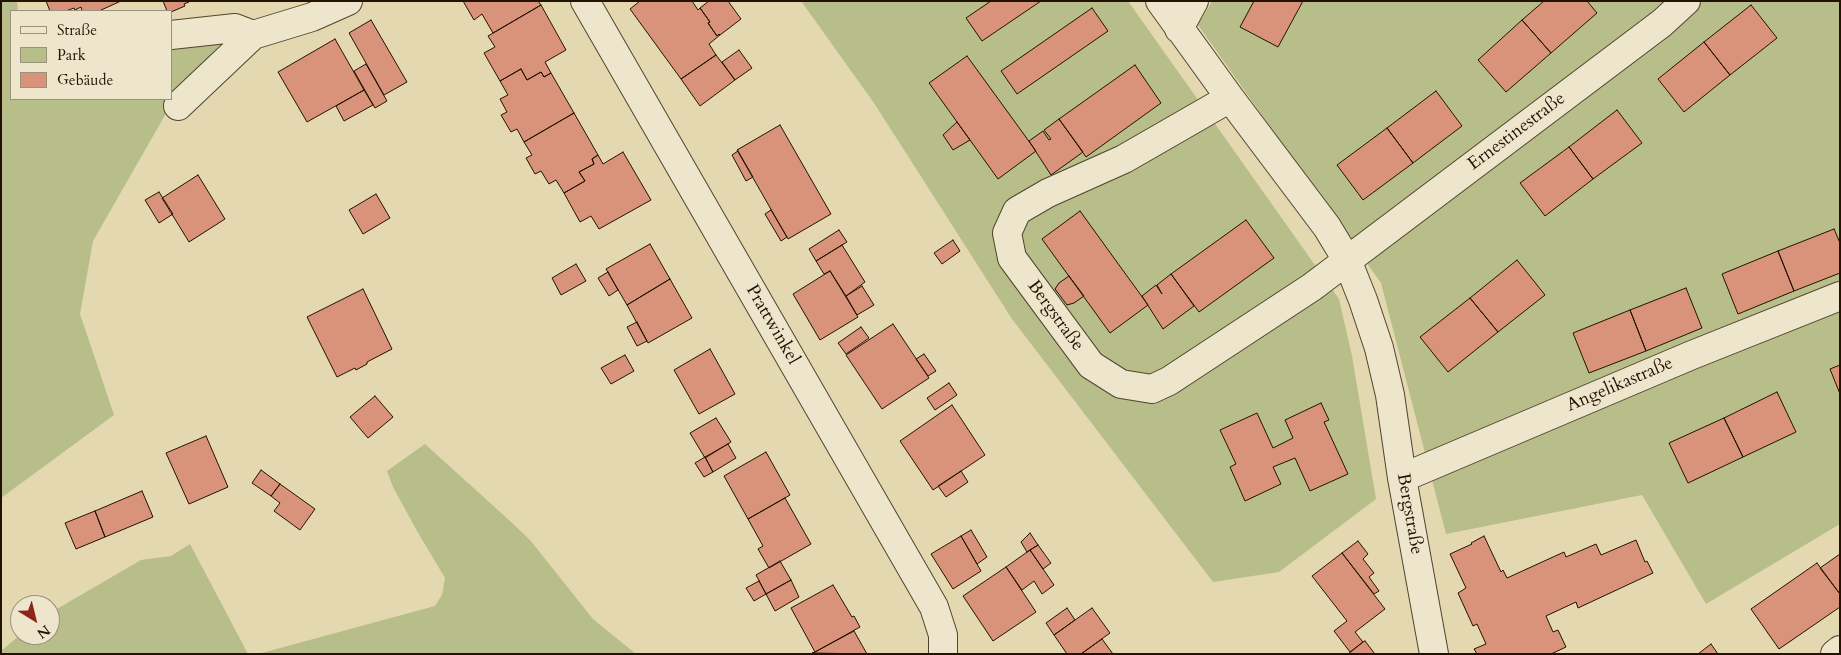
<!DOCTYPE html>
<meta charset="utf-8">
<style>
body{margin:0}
#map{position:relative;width:1841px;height:655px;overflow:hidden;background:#e3d8b0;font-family:Cardo,serif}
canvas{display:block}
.frame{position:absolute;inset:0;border:2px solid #231202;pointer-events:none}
.legend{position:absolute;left:10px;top:10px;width:162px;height:90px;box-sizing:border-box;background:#ede6cc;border:1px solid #9c917b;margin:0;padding:6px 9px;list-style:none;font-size:15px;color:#231202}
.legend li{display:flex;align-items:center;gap:10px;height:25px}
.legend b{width:25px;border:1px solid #9c917b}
.north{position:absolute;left:10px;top:595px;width:50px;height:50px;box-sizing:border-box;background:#ede6cc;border:1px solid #9c917b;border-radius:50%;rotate:144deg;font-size:14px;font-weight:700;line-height:20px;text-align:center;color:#231202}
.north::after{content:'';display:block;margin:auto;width:18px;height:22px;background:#8f2418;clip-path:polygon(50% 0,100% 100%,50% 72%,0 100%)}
</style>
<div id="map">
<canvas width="1841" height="655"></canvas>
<div class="frame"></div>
<ul class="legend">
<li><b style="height:6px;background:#ede6cc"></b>Straße</li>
<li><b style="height:14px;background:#b7be89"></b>Park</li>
<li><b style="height:14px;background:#d8937a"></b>Gebäude</li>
</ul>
<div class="north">N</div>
</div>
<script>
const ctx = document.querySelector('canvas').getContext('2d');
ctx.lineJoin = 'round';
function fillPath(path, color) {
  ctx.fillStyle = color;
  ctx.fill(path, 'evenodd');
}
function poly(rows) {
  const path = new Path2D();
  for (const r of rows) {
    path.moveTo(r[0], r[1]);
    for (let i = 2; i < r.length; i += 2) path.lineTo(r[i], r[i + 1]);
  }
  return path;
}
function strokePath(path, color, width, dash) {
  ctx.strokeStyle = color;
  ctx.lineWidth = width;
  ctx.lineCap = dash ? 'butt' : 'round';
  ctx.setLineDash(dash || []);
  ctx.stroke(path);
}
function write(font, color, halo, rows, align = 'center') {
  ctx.font = font + ' Cardo,serif';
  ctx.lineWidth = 4;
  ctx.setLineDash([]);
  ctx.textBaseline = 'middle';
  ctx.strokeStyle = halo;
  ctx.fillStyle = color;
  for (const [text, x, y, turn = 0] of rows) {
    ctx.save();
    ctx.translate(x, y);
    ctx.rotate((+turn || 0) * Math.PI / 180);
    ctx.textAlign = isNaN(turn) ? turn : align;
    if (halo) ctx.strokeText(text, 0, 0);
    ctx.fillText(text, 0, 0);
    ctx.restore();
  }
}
const green = poly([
 [1,1,17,1,18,11,11,11,11,99,171,99,171,47,225,40,184,82,93,241,80,314,114,415,1,498],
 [801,1,1128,1,1339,299,1352,356,1376,499,1279,572,1213,582,1012,319,874,103],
 [1212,1,1840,1,1840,524,1706,604,1642,495,1446,534,1381,283,1198,25],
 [425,444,510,521,530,540,593,619,636,654,258,654,435,606,442,595,445,578,417,531,393,487,387,471],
 [190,544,248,654,1,654,1,651,20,635,50,635,50,613,141,560,171,556]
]);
const building = poly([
 [46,1,121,1,99,11,82,11,81,7,75,10,74,8,66,11,50,11,46,1],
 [163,1,188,1,189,2,184,4,185,6,171,12,167,11,163,1],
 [463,1,538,1,541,5,493,33,482,14,474,20,463,1],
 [640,1,692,1,698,10,700,8,710,22,708,23,717,36,719,34,720,35,709,44,716,55,681,79,630,9,640,1],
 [709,1,728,1,741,19,720,35,719,34,717,36,708,23,710,22,700,8,709,1],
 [991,1,1041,1,982,41,966,18,991,1],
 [1254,1,1303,1,1278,47,1240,27,1254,1],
 [1544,1,1587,1,1597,13,1551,53,1522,20,1544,1],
 [541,5,566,50,545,62,551,73,544,77,541,72,527,80,521,69,500,81,484,53,495,47,488,36,541,5],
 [1751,5,1777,38,1730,75,1704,42,1751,5],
 [1092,8,1108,31,1017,94,1001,71,1092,8],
 [371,20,407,82,384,95,349,33,371,20],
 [1522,20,1551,53,1506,92,1478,60,1522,20],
 [335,39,364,90,307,122,278,72,335,39],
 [1704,42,1730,75,1684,112,1658,79,1704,42],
 [739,50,752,68,735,80,722,62,739,50],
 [716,55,735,80,700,106,681,79,716,55],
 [967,56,1036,151,998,179,929,83,967,56],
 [366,64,387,101,375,108,354,71,366,64],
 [1135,65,1161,103,1086,157,1059,119,1135,65],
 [521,69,527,80,541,72,544,77,551,73,574,113,524,142,517,129,511,132,501,115,507,112,500,99,508,95,500,81,521,69],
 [364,90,373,105,344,121,336,106,364,90],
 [1436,91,1462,126,1413,163,1387,128,1436,91],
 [1617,110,1642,143,1593,179,1569,147,1617,110],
 [574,113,598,155,592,159,594,164,579,172,585,181,564,193,556,180,549,184,541,171,535,174,526,158,532,155,524,142,574,113],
 [1059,119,1083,152,1051,175,1029,141,1043,131,1049,140,1051,139,1044,130,1059,119],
 [957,122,970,140,953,150,943,135,957,122],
 [780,125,831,214,788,239,737,150,780,125],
 [1387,128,1413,163,1363,200,1337,165,1387,128],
 [1569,147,1593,179,1545,216,1520,183,1569,147],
 [738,151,753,177,746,181,732,155,738,151],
 [623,152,651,200,599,229,591,216,580,222,564,193,585,181,579,172,594,164,592,159,598,155,603,164,623,152],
 [198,175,225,219,189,242,162,198,198,175],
 [159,192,173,214,159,223,145,200,159,192],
 [376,194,390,218,363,234,349,210,376,194],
 [771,210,787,237,781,241,765,214,771,210],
 [1080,211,1148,305,1110,333,1042,239,1080,211],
 [1246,220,1274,258,1199,312,1171,274,1246,220],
 [1834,229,1840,243,1840,273,1794,291,1778,251,1834,229],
 [839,230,847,242,816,261,809,249,839,230],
 [953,240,960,251,942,264,934,253,953,240],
 [650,244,670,279,627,305,606,269,650,244],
 [842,245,865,282,846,296,830,271,824,274,816,261,842,245],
 [1778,251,1794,291,1738,314,1722,274,1778,251],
 [1517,260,1545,295,1498,332,1470,298,1517,260],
 [576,264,586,281,561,295,552,278,576,264],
 [830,271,858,317,820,340,793,294,830,271],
 [608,272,618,290,609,296,598,278,608,272],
 [1171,274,1194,306,1163,329,1142,296,1156,285,1162,294,1157,285,1171,274],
 [1069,276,1084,296,1074,303,1067,305,1055,289,1059,283,1069,276],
 [670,279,692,318,648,343,627,305,670,279],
 [862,286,874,305,857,315,846,296,862,286],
 [1686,288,1702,328,1646,351,1630,310,1686,288],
 [363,289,392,349,367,362,367,364,356,370,355,368,337,377,307,317,363,289],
 [1470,298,1498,332,1448,372,1420,337,1470,298],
 [1630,310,1646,351,1589,373,1573,333,1630,310],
 [637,322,647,341,637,346,627,327,637,322],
 [893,324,929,378,882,409,846,355,893,324],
 [861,327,869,338,846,354,838,343,861,327],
 [710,349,735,394,699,414,674,370,710,349],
 [924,354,936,371,928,376,916,359,924,354],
 [625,355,634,371,611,384,601,368,625,355],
 [1840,365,1840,394,1830,369,1840,365],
 [949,383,957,395,935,410,927,398,949,383],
 [1777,392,1796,432,1743,457,1724,418,1777,392],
 [375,396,393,417,368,438,350,417,375,396],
 [1321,403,1329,420,1324,422,1348,474,1310,491,1295,458,1273,467,1281,484,1245,501,1230,467,1236,464,1220,430,1257,413,1273,448,1293,438,1285,420,1321,403],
 [952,405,985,455,933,490,900,441,952,405],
 [716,418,731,442,705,458,690,433,716,418],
 [1724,418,1743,457,1688,483,1669,443,1724,418],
 [206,436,228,487,189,504,166,453,206,436],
 [728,444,736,458,713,472,705,457,728,444],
 [766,452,790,495,748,519,724,476,766,452],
 [705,457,713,472,704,477,695,463,705,457],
 [261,470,280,484,271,496,252,483,261,470],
 [961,471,968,482,946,497,938,486,961,471],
 [280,484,315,509,300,530,274,511,280,503,271,496,280,484],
 [142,491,153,517,105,537,95,511,142,491],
 [785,498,811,544,769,568,758,549,763,546,748,519,785,498],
 [95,511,105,537,76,549,65,523,95,511],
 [971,530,987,557,977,564,961,536,971,530],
 [1030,533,1038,545,1027,552,1021,542,1030,533],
 [961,536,981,571,953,589,931,554,961,536],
 [1484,536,1501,572,1503,570,1507,578,1564,552,1566,557,1596,544,1601,555,1636,540,1645,562,1647,561,1653,573,1578,608,1576,602,1546,616,1553,632,1558,630,1566,647,1551,654,1477,654,1474,649,1486,644,1477,624,1473,626,1458,593,1466,588,1450,554,1472,544,1471,543,1484,536],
 [1358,541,1368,554,1363,559,1374,573,1369,577,1379,591,1374,594,1342,553,1358,541],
 [1038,545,1051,563,1043,569,1030,550,1038,545],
 [1030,550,1054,585,1042,594,1034,581,1022,590,1006,567,1030,550],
 [1342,553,1385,609,1355,632,1363,642,1350,652,1334,631,1347,621,1312,576,1342,553],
 [1840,554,1840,594,1820,568,1840,554],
 [780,561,791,580,766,594,756,575,780,561],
 [1817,563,1840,594,1840,607,1779,649,1751,609,1817,563],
 [1006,567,1036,612,993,641,963,596,1006,567],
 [791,580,799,597,775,611,766,594,791,580],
 [759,581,766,594,754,601,746,588,759,581],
 [833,585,852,617,854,616,860,627,815,652,791,608,833,585],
 [1067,608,1075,620,1054,635,1046,623,1067,608],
 [1092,608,1110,633,1081,654,1067,654,1054,635,1092,608],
 [854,631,867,654,812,653,815,652,854,631],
 [1102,639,1113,654,1081,654,1102,639],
 [1365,641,1375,654,1348,654,1363,642,1365,641],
 [1711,644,1718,654,1698,654,1711,644]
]);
const minor = poly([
 [585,1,934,607,943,635,943,654],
 [1160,1,1230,98,1327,227,1347,260,1363,300,1379,348,1390,395,1402,478,1434,654],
 [1179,29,1194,1],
 [171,35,235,28,253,35],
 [1230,98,1124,159,1048,193,1017,211,1007,233,1012,258,1091,365,1121,384,1152,389,1169,381,1312,287,1662,23,1686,1],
 [178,106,253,35,312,17,348,1],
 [1402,478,1692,355,1840,296],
 [1835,654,1840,650]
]);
const streetNames = [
 ["Ernestinestraße",1517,132,-37],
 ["Bergstraße",1055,316,54],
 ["Prattwinkel",772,325,60],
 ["Angelikastraße",1620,385,-23],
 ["Bergstraße",1409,514,80]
];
fillPath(green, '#b7be89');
fillPath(building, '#d8937a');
strokePath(building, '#231202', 1);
strokePath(minor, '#53442e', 30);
strokePath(minor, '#ede6cc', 28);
write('18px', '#231202', '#ede6cc', streetNames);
</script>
